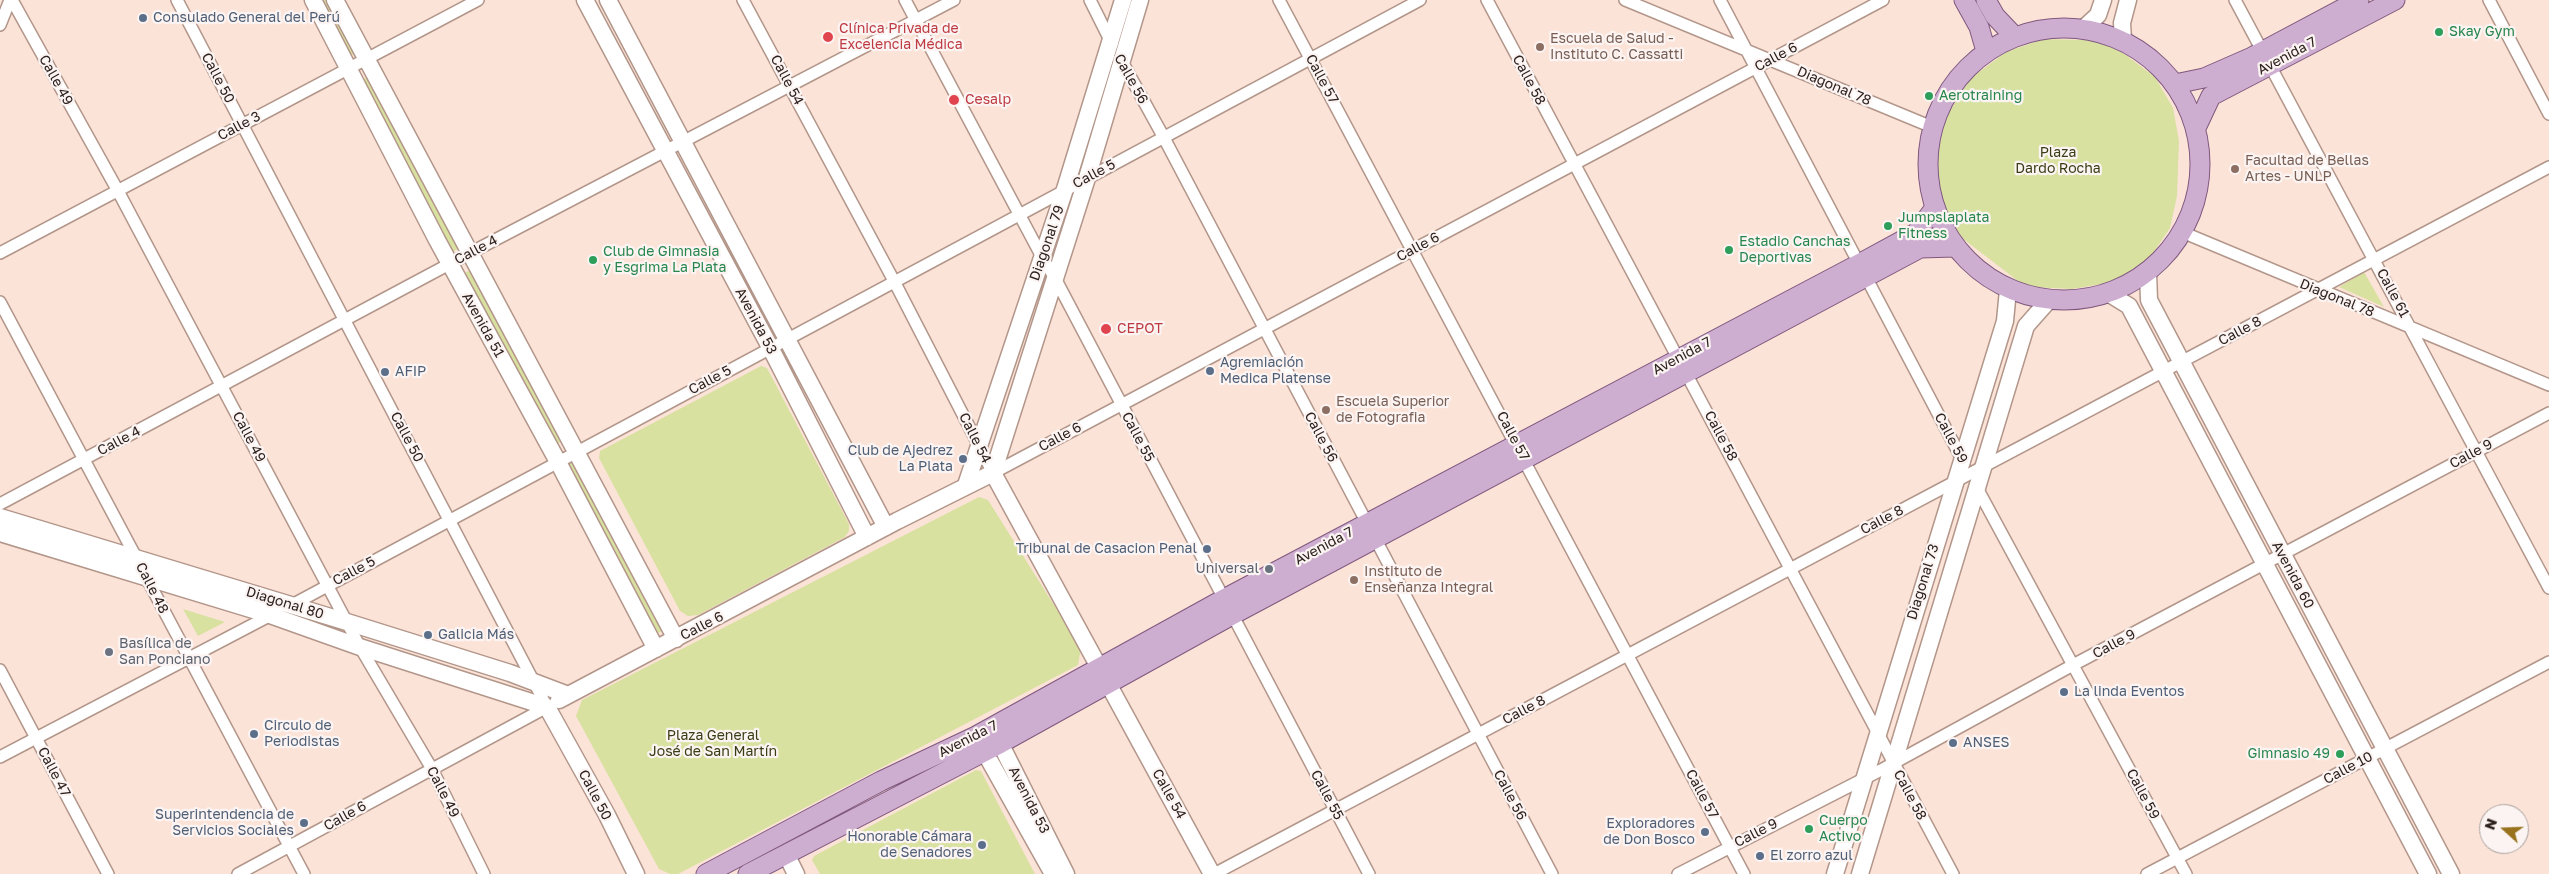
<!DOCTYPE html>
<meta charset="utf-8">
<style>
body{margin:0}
#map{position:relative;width:2549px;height:874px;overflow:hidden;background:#fce3d8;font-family:"Golos Text",sans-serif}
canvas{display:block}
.north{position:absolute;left:2479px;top:804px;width:50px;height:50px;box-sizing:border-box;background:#fbf4f2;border:1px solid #a9a09d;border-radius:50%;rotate:290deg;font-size:14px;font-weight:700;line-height:20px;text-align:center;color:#2d211d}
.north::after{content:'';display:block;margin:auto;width:18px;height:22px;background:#98721c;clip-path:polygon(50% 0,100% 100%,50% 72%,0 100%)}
</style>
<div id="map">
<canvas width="2549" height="874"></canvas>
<div class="north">N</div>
</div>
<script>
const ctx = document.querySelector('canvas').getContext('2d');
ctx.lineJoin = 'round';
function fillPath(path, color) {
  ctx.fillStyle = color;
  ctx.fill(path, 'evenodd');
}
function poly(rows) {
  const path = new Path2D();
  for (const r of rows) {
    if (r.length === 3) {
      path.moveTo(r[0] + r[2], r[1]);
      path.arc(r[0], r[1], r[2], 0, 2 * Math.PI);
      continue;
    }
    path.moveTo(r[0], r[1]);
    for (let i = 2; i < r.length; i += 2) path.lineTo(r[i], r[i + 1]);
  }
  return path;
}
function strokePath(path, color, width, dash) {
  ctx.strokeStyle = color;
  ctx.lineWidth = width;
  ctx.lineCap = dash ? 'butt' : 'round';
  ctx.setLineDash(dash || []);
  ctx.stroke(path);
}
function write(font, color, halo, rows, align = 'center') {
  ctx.font = font + ' "Golos Text",sans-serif';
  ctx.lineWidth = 4.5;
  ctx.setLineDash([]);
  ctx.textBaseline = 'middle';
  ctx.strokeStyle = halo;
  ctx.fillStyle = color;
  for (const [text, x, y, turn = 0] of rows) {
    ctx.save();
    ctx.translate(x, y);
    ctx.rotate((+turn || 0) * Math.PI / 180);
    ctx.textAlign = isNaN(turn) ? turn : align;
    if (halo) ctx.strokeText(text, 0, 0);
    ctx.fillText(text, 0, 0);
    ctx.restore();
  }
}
const green = poly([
 [320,0,328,0,356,53,350,56],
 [2044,39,2085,40,2103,44,2123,53,2155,77,2173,108,2179,141,2177,196,2170,228,2149,259,2113,282,2072,289,2033,287,2022,284,1962,238,1955,231,1941,201,1936,158,1947,115,1971,78,2006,52],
 [368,77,458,249,452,252,361,80],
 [472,269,562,441,556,445,465,273],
 [2364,272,2384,307,2339,287],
 [761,366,767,368,849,524,849,531,845,537,698,615,688,616,680,611,599,458,600,451],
 [572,459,662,631,656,634,566,462],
 [979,497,988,500,1081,648,1078,665,678,874,670,874,659,869,576,716,582,700],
 [183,609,225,622,198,636],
 [976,770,981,771,1035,874,820,874,812,860,814,856]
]);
const street = poly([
 [12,0,118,191,360,647,432,769,484,874],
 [177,0,547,707,238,874],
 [743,0,894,281,993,473,1883,0],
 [905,0,1042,257,1055,278,1369,874],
 [1090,0,1112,44],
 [1279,0,1744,874],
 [1487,0,1953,874],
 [1625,0,1932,127],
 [1720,0,1964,463],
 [2235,0,2549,588],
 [2489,0,2549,114],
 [0,25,10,0],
 [1120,58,1163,136,1552,874],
 [2182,232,2549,385],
 [0,253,478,0],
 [0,302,138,561],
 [1976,486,2186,874],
 [0,504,470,253,954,0],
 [145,575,304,874],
 [290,606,1420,0],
 [0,670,108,874],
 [0,757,273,614],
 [1214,874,2549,167],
 [1678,874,1881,770,2073,665,2549,413],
 [2147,874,2549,662]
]);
const secondary = poly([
 [313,0,437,240,558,462,656,649],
 [335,0,676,639],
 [585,0,770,347,867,537],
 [608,0,886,527],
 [2084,28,2098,15,2103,0],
 [2123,40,2122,23,2128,0],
 [2148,272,2149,300,2451,874],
 [2108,293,2129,306,2428,874],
 [993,473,1087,178,1140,0],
 [993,473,1212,874],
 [966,485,1065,189,1123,0],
 [0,517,347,622,510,673,568,695],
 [0,533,270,615,360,647,547,707],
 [559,700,897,521,993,473],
 [547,707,607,815,636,874],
 [995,733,1066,874],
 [978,740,1053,874],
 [787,856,796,874],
 [1835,874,2005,321,2008,290],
 [1860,874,2026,326,2049,300]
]);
const primary = poly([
 [1964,0,1979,27,1986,51],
 [1986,0,1995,16,2014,36],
 [2064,164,136],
 [2175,84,2204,78,2252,57,2359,0],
 [2196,128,2211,96,2395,0],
 [706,874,881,781,976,736,1224,599,1859,264,1916,233,1934,209],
 [748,874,1001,743,1232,615,1920,248,1955,247]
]);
const markers = [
 [143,18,5,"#5c6f8a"],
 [2439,32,5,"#2e9e5b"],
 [828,37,6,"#e0444e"],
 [1540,47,5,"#8d6e63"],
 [1929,96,5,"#2e9e5b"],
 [954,100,6,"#e0444e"],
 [2235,169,5,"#8d6e63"],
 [1888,226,5,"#2e9e5b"],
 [1729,250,5,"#2e9e5b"],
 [593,260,5,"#2e9e5b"],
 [1106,329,6,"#e0444e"],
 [1210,371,5,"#5c6f8a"],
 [385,372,5,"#5c6f8a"],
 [1326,410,5,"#8d6e63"],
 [963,459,5,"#5c6f8a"],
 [1207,549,5,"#5c6f8a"],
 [1269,569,5,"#6b7280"],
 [1354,580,5,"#8d6e63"],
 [428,635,5,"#5c6f8a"],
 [109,652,5,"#6b7280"],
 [2064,692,5,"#5c6f8a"],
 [254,734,5,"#5c6f8a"],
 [1953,743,5,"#5c6f8a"],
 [2340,754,5,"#2e9e5b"],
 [304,823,5,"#5c6f8a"],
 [1809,829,5,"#2e9e5b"],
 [1705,832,5,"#5c6f8a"],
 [982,845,5,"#5c6f8a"],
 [1760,856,5,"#5c6f8a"]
];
const serviceNames = [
 ["Consulado General del Perú",153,18],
 ["Agremiación",1220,363],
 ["Medica Platense",1220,379],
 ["AFIP",395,372],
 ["Club de Ajedrez",953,451,"right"],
 ["La Plata",953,467,"right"],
 ["Tribunal de Casacion Penal",1197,549,"right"],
 ["Galicia Más",438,635],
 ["La linda Eventos",2074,692],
 ["Circulo de",264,726],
 ["Periodistas",264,742],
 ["ANSES",1963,743],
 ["Superintendencia de",294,815,"right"],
 ["Servicios Sociales",294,831,"right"],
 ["Exploradores",1695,824,"right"],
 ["de Don Bosco",1695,840,"right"],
 ["Honorable Cámara",972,837,"right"],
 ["de Senadores",972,853,"right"],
 ["El zorro azul",1770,856]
];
const healthNames = [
 ["Clínica Privada de",839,29],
 ["Excelencia Médica",839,45],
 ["Cesalp",965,100],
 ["CEPOT",1117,329]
];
const leisureNames = [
 ["Skay Gym",2449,32],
 ["Aerotraining",1939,96],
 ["Jumpslaplata",1898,218],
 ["Fitness",1898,234],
 ["Estadio Canchas",1739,242],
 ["Deportivas",1739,258],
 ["Club de Gimnasia",603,252],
 ["y Esgrima La Plata",603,268],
 ["Gimnasio 49",2330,754,"right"],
 ["Cuerpo",1819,821],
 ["Activo",1819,837]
];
const educationNames = [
 ["Escuela de Salud -",1550,39],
 ["Instituto C. Cassatti",1550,55],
 ["Facultad de Bellas",2245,161],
 ["Artes - UNLP",2245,177],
 ["Escuela Superior",1336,402],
 ["de Fotografia",1336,418],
 ["Instituto de",1364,572],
 ["Enseñanza Integral",1364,588]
];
const streetNames = [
 ["Avenida 7",2287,56,-28],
 ["Calle 6",1776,57,-28],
 ["Calle 50",218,78,62],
 ["Calle 56",1131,79,61],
 ["Calle 57",1322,79,62],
 ["Calle 49",56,80,61],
 ["Calle 54",787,80,62],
 ["Calle 58",1529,80,62],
 ["Diagonal 78",1834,86,23],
 ["Calle 3",239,126,-28],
 ["Calle 5",1094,174,-28],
 ["Diagonal 79",1047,243,-71],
 ["Calle 6",1418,247,-28],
 ["Calle 4",476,250,-28],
 ["Calle 61",2393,293,62],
 ["Diagonal 78",2337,298,22],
 ["Avenida 53",756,321,62],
 ["Avenida 51",483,325,61],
 ["Calle 8",2240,331,-28],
 ["Avenida 7",1682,356,-28],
 ["Calle 5",710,380,-28],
 ["Calle 57",1513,436,62],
 ["Calle 58",1721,436,62],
 ["Calle 49",249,437,62],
 ["Calle 50",407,437,62],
 ["Calle 6",1060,437,-28],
 ["Calle 55",1138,437,62],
 ["Calle 56",1321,437,62],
 ["Calle 54",975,438,63],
 ["Calle 59",1951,438,62],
 ["Calle 4",119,441,-28],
 ["Calle 9",2471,454,-28],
 ["Calle 8",1882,520,-28],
 ["Avenida 7",1324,546,-28],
 ["Calle 5",354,571,-28],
 ["Avenida 60",2293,575,62],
 ["Diagonal 73",1923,582,-73],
 ["Calle 48",152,588,63],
 ["Diagonal 80",285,603,17],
 ["Calle 6",702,626,-27],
 ["Calle 9",2114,644,-28],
 ["Calle 8",1524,710,-28],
 ["Avenida 7",968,739,-27],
 ["Calle 10",2348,768,-28],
 ["Calle 47",54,772,62],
 ["Calle 49",443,792,63],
 ["Calle 54",1169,794,61],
 ["Calle 57",1702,794,62],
 ["Calle 59",2143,794,62],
 ["Calle 50",595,795,62],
 ["Calle 55",1327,795,62],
 ["Calle 56",1510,795,62],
 ["Calle 58",1910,795,62],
 ["Avenida 53",1029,800,63],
 ["Calle 6",345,816,-29],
 ["Calle 9",1756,833,-27]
];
const parkNames = [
 ["Plaza",2058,153],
 ["Dardo Rocha",2058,169],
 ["Plaza General",713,736],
 ["José de San Martín",713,752]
];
const worshipNames = [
 ["Universal",1259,569],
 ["Basílica de",119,644,"left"],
 ["San Ponciano",119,660,"left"]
];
fillPath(green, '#d8e1a0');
strokePath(street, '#b3968a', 14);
strokePath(secondary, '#b3968a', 19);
strokePath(primary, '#7f587d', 21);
strokePath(street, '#fff', 11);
strokePath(secondary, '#fff', 16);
strokePath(primary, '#cdadd0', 19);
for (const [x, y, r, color] of markers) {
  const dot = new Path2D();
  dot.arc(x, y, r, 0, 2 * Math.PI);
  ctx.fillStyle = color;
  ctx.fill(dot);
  strokePath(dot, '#fbf4f2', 2);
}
write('14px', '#4e5e75', '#fbf4f2', serviceNames, 'left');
write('14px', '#be3a42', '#fbf4f2', healthNames, 'left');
write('14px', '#27864d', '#fbf4f2', leisureNames, 'left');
write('14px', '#785e54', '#fbf4f2', educationNames, 'left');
write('14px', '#2d211d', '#fbf4f2', streetNames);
write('14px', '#393d16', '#fbf4f2', parkNames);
write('14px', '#5b616d', '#fbf4f2', worshipNames, 'right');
</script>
